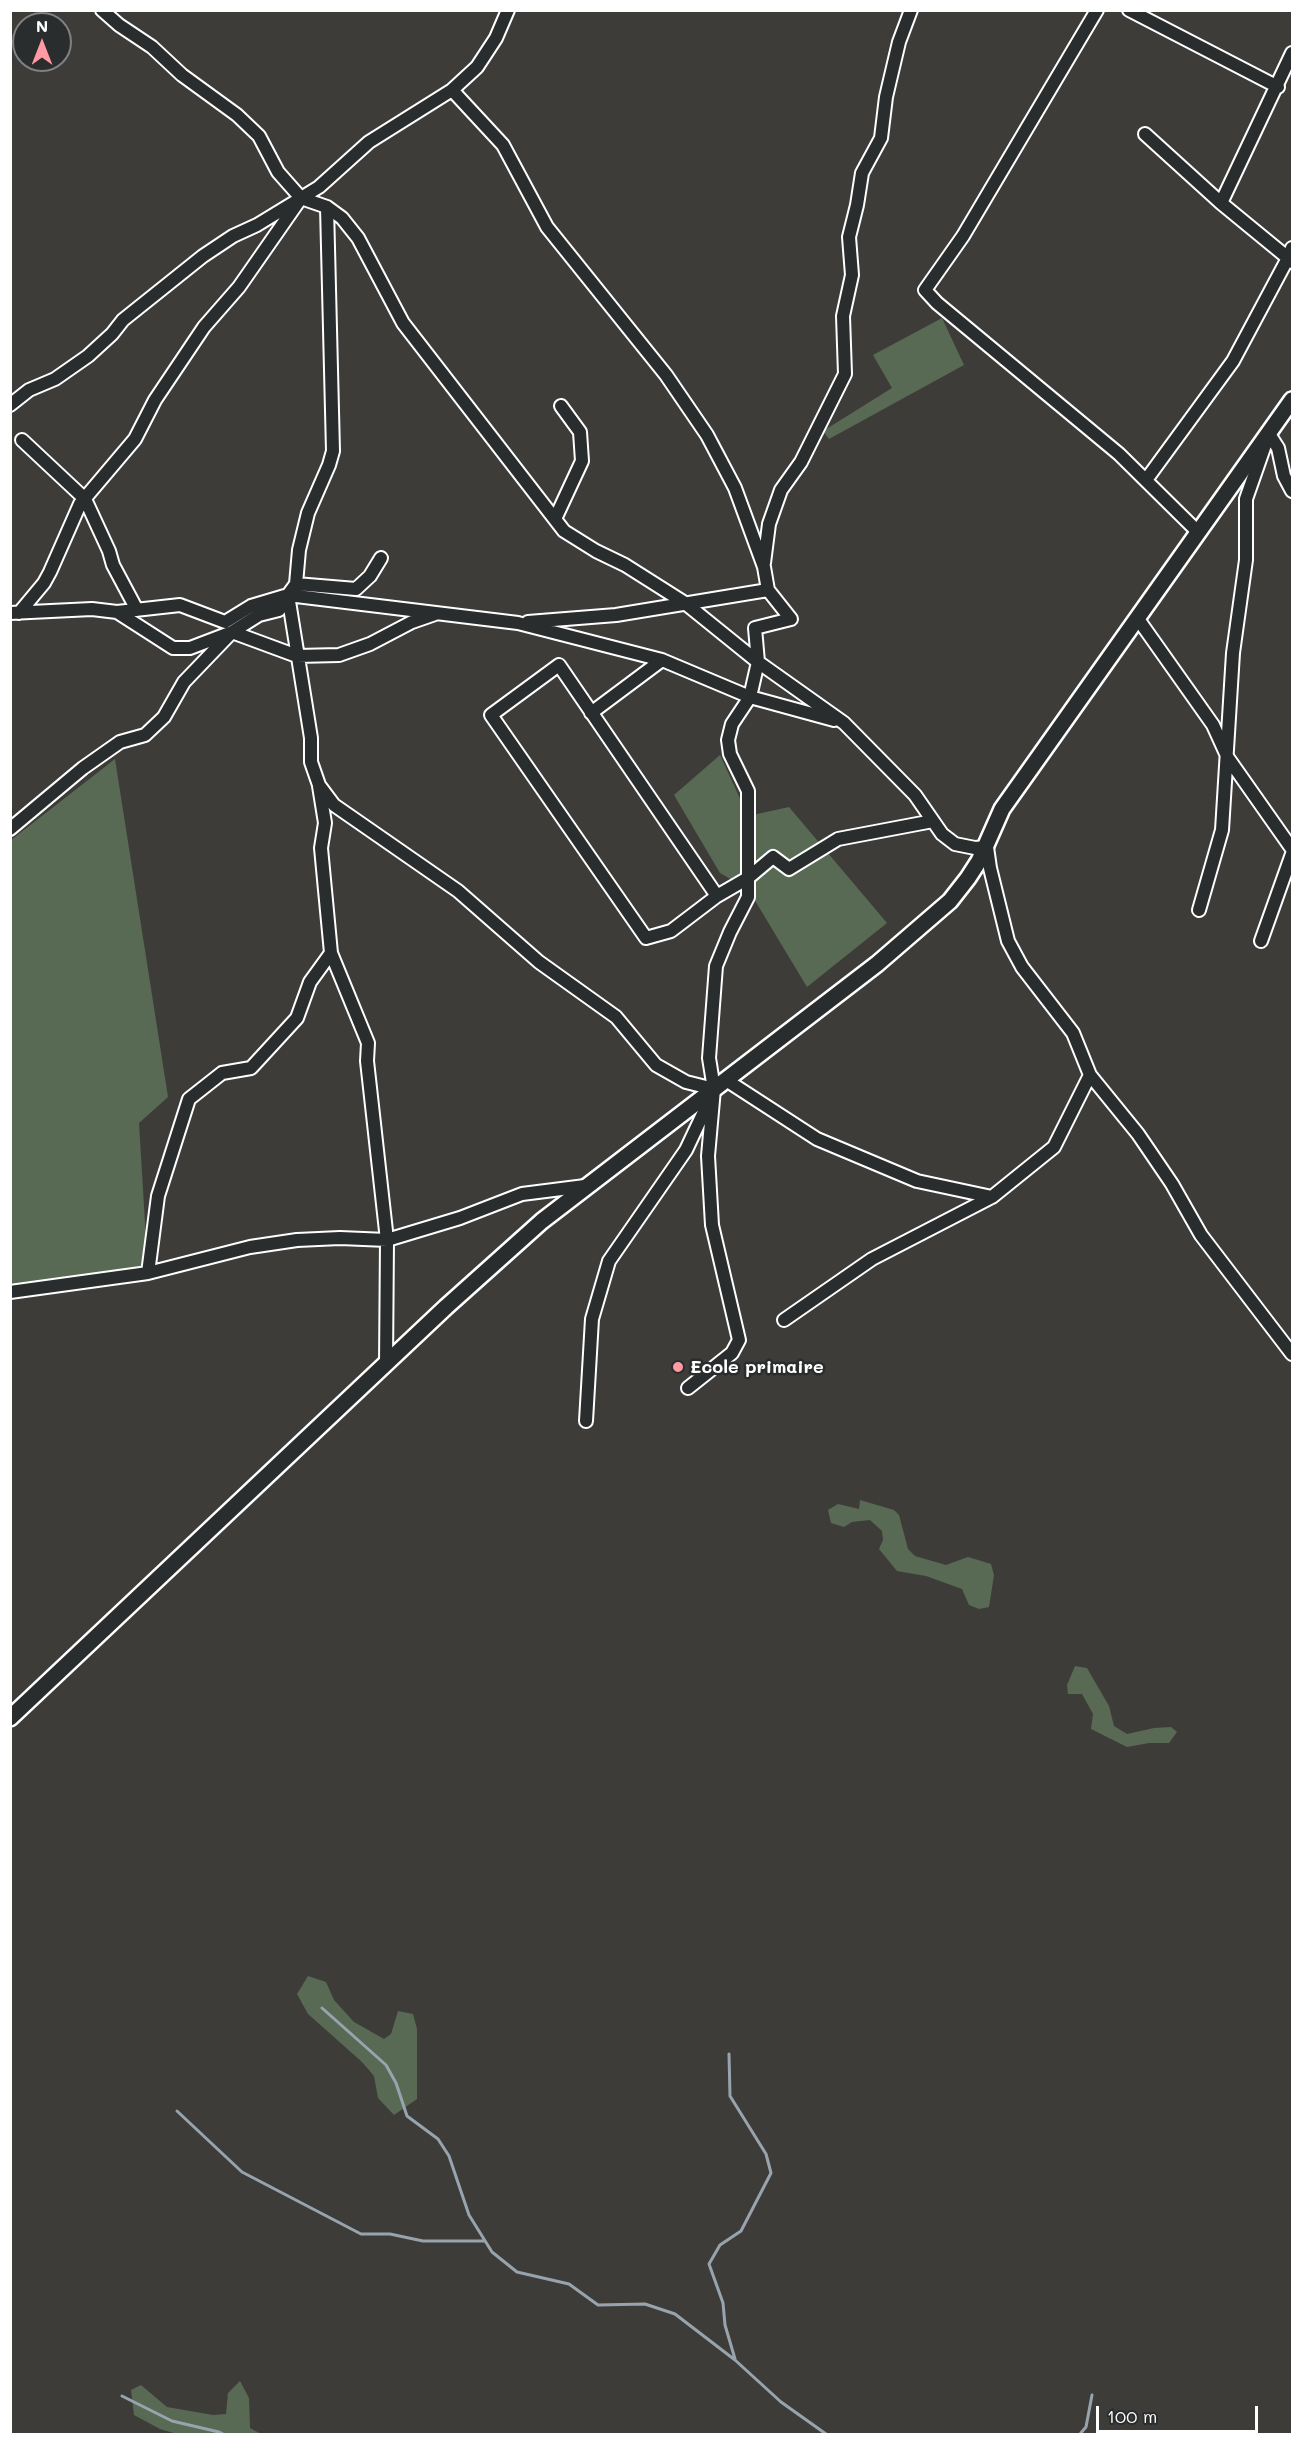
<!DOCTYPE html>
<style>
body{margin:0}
#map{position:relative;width:1303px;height:2445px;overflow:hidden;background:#3e3c39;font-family:Mali,sans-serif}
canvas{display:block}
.frame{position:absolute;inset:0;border:12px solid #fff;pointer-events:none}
.north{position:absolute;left:12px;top:12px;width:60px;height:60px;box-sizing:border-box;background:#2a2d2e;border:2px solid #7f8182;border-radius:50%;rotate:0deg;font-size:16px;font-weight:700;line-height:24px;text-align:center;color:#fff}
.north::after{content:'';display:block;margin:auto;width:21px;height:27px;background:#ff9aa2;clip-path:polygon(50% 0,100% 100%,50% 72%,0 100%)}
.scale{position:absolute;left:1096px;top:2406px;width:162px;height:27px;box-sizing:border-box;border:3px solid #fff;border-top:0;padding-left:8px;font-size:18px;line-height:21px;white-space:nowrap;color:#fff;-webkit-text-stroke:4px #2a2d2e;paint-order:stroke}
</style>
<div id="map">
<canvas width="1303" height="2445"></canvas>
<div class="frame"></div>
<div class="north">N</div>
<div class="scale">100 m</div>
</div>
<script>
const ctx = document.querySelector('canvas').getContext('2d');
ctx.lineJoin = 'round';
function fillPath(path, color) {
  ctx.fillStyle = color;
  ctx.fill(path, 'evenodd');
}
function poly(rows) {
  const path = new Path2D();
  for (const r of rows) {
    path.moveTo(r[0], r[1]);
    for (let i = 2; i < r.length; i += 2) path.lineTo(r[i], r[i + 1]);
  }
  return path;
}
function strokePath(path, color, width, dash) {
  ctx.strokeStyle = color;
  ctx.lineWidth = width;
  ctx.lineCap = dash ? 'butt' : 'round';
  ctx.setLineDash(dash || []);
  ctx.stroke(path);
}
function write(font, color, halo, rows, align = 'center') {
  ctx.font = font + ' Mali,sans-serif';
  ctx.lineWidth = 5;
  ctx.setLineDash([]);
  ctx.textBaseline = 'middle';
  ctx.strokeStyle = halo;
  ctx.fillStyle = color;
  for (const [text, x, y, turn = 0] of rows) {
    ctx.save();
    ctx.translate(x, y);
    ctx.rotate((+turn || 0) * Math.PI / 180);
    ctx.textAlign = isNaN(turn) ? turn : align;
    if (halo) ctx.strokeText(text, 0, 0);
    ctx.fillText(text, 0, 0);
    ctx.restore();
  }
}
const green = poly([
 [942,318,964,365,829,439,823,431,892,388,873,355],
 [720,755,748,816,789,807,887,923,807,987,748,889,720,873,674,795],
 [115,759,168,1097,139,1123,148,1273,11,1292,11,840],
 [860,1500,894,1510,899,1515,908,1549,915,1556,946,1565,968,1557,991,1564,994,1575,989,1607,979,1609,969,1605,962,1589,926,1576,897,1571,879,1549,883,1540,882,1531,870,1520,852,1522,844,1527,831,1523,828,1510,838,1504,859,1509],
 [1075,1666,1087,1668,1109,1706,1114,1726,1127,1734,1154,1728,1171,1727,1177,1732,1169,1743,1149,1743,1127,1747,1091,1729,1093,1714,1082,1694,1068,1694,1067,1685],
 [308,1976,326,1982,334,2000,354,2022,384,2039,391,2034,398,2011,413,2014,417,2029,417,2099,394,2115,378,2098,374,2076,362,2062,308,2014,297,1994],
 [240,2381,249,2398,250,2428,261,2434,177,2434,160,2429,134,2415,131,2390,141,2385,167,2407,213,2415,226,2414,228,2393]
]);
const stream = poly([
 [322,2008,386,2065,396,2083,407,2116,438,2139,449,2156,469,2215,492,2252,517,2272,569,2284,598,2305,645,2304,675,2314,735,2360,781,2402,826,2434],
 [729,2054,730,2096,766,2154,771,2173,741,2231,720,2245,709,2264,723,2303,725,2325,735,2359],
 [177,2111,242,2172,361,2234,390,2234,423,2241,485,2241],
 [122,2396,172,2421,219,2432,223,2434],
 [1080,2434,1086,2427,1092,2395]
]);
const minor = poly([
 [102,10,119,25,152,47,182,75,237,115,259,136,278,172,301,198,327,207,342,218,358,238,403,323,564,531,596,551,625,565,685,603,758,662,844,723,915,795,942,834,955,844,975,848,987,847,990,868,1008,941,1022,967,1073,1033,1090,1075,1138,1134,1172,1184,1201,1235,1292,1354],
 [1097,10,963,236,925,290,937,303,1119,454,1198,532],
 [1129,10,1278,87],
 [452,90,503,145,547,227,666,375,707,435,735,488,764,567,768,590,791,619,755,628,758,662,750,697,732,724,728,740,730,754,748,791,748,897,730,932,716,966,709,1058,714,1089,708,1156,712,1225,739,1340,732,1353,688,1388],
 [1145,134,1221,203,1288,258,1292,248],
 [1221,203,1292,53],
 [327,207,333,451,329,465,308,513,299,550,296,584,288,595,311,738,311,762,319,785,334,805,458,891,539,962,616,1017,656,1065,686,1082,714,1089],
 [10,405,29,390,55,379,88,356,112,334,123,320,203,256,233,236,257,225,298,200],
 [1269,434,1278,448,1284,476,1292,491],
 [22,440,85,499,109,551,113,565,137,610],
 [1146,480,1233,361,1288,258,1292,262],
 [555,519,582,461,580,432,561,406],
 [764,563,769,524,781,490,801,462,845,374,843,316,852,275,849,237,857,205,862,173,881,138,886,97,899,42,911,10],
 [296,584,356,589,370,576,381,558],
 [117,612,180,605,225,622,251,606,288,595,518,623,662,660,750,697,834,720],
 [10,613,92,609,117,612,173,648,190,648,232,632,297,656,339,655,370,644,412,622,435,614],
 [19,613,44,583,50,572,80,504,135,439,155,400,204,327,239,287,301,198,319,187,369,142,452,90,477,67,496,38,508,10],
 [1138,619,1213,725,1228,758,1292,849],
 [528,622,616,615,768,590],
 [591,713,662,660],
 [319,786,325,823,321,848,331,953,368,1043,367,1061,387,1240,386,1364],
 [10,829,83,768,120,742,145,735,164,717,184,682,232,632,259,615,279,610,288,595],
 [717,896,559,665,491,715,646,938,671,931,717,896,748,878,773,857,789,869,838,839,933,821],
 [1199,910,1222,830,1233,653,1246,560,1246,499,1266,442],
 [1261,941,1292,854],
 [726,1080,817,1139,917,1181,992,1197],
 [148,1273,158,1196,189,1099,222,1073,251,1068,297,1018,310,982,331,953],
 [10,1292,148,1273,250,1247,297,1240,340,1238,387,1240,460,1218,522,1194,585,1186],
 [784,1320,872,1259,992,1197,1054,1147,1090,1075],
 [586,1421,592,1319,609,1261,686,1150,711,1097]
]);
const tertiary = poly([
 [10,1718,446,1307,542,1221,877,964,950,901,968,878,979,861,1002,809,1292,400]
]);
const markers = [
 [678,1367,6,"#ff9aa2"]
];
const poiNames = [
 ["Ecole primaire",690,1367]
];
fillPath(green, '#586a54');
strokePath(stream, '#98a4ad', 3);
strokePath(minor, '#fff', 16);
strokePath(tertiary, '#fff', 20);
strokePath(minor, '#2a2d2e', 12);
strokePath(tertiary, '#2a2d2e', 15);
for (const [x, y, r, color] of markers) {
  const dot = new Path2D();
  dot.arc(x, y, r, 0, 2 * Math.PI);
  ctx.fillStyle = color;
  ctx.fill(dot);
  strokePath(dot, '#2a2d2e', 2);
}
write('bold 18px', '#fff', '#2a2d2e', poiNames, 'left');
</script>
